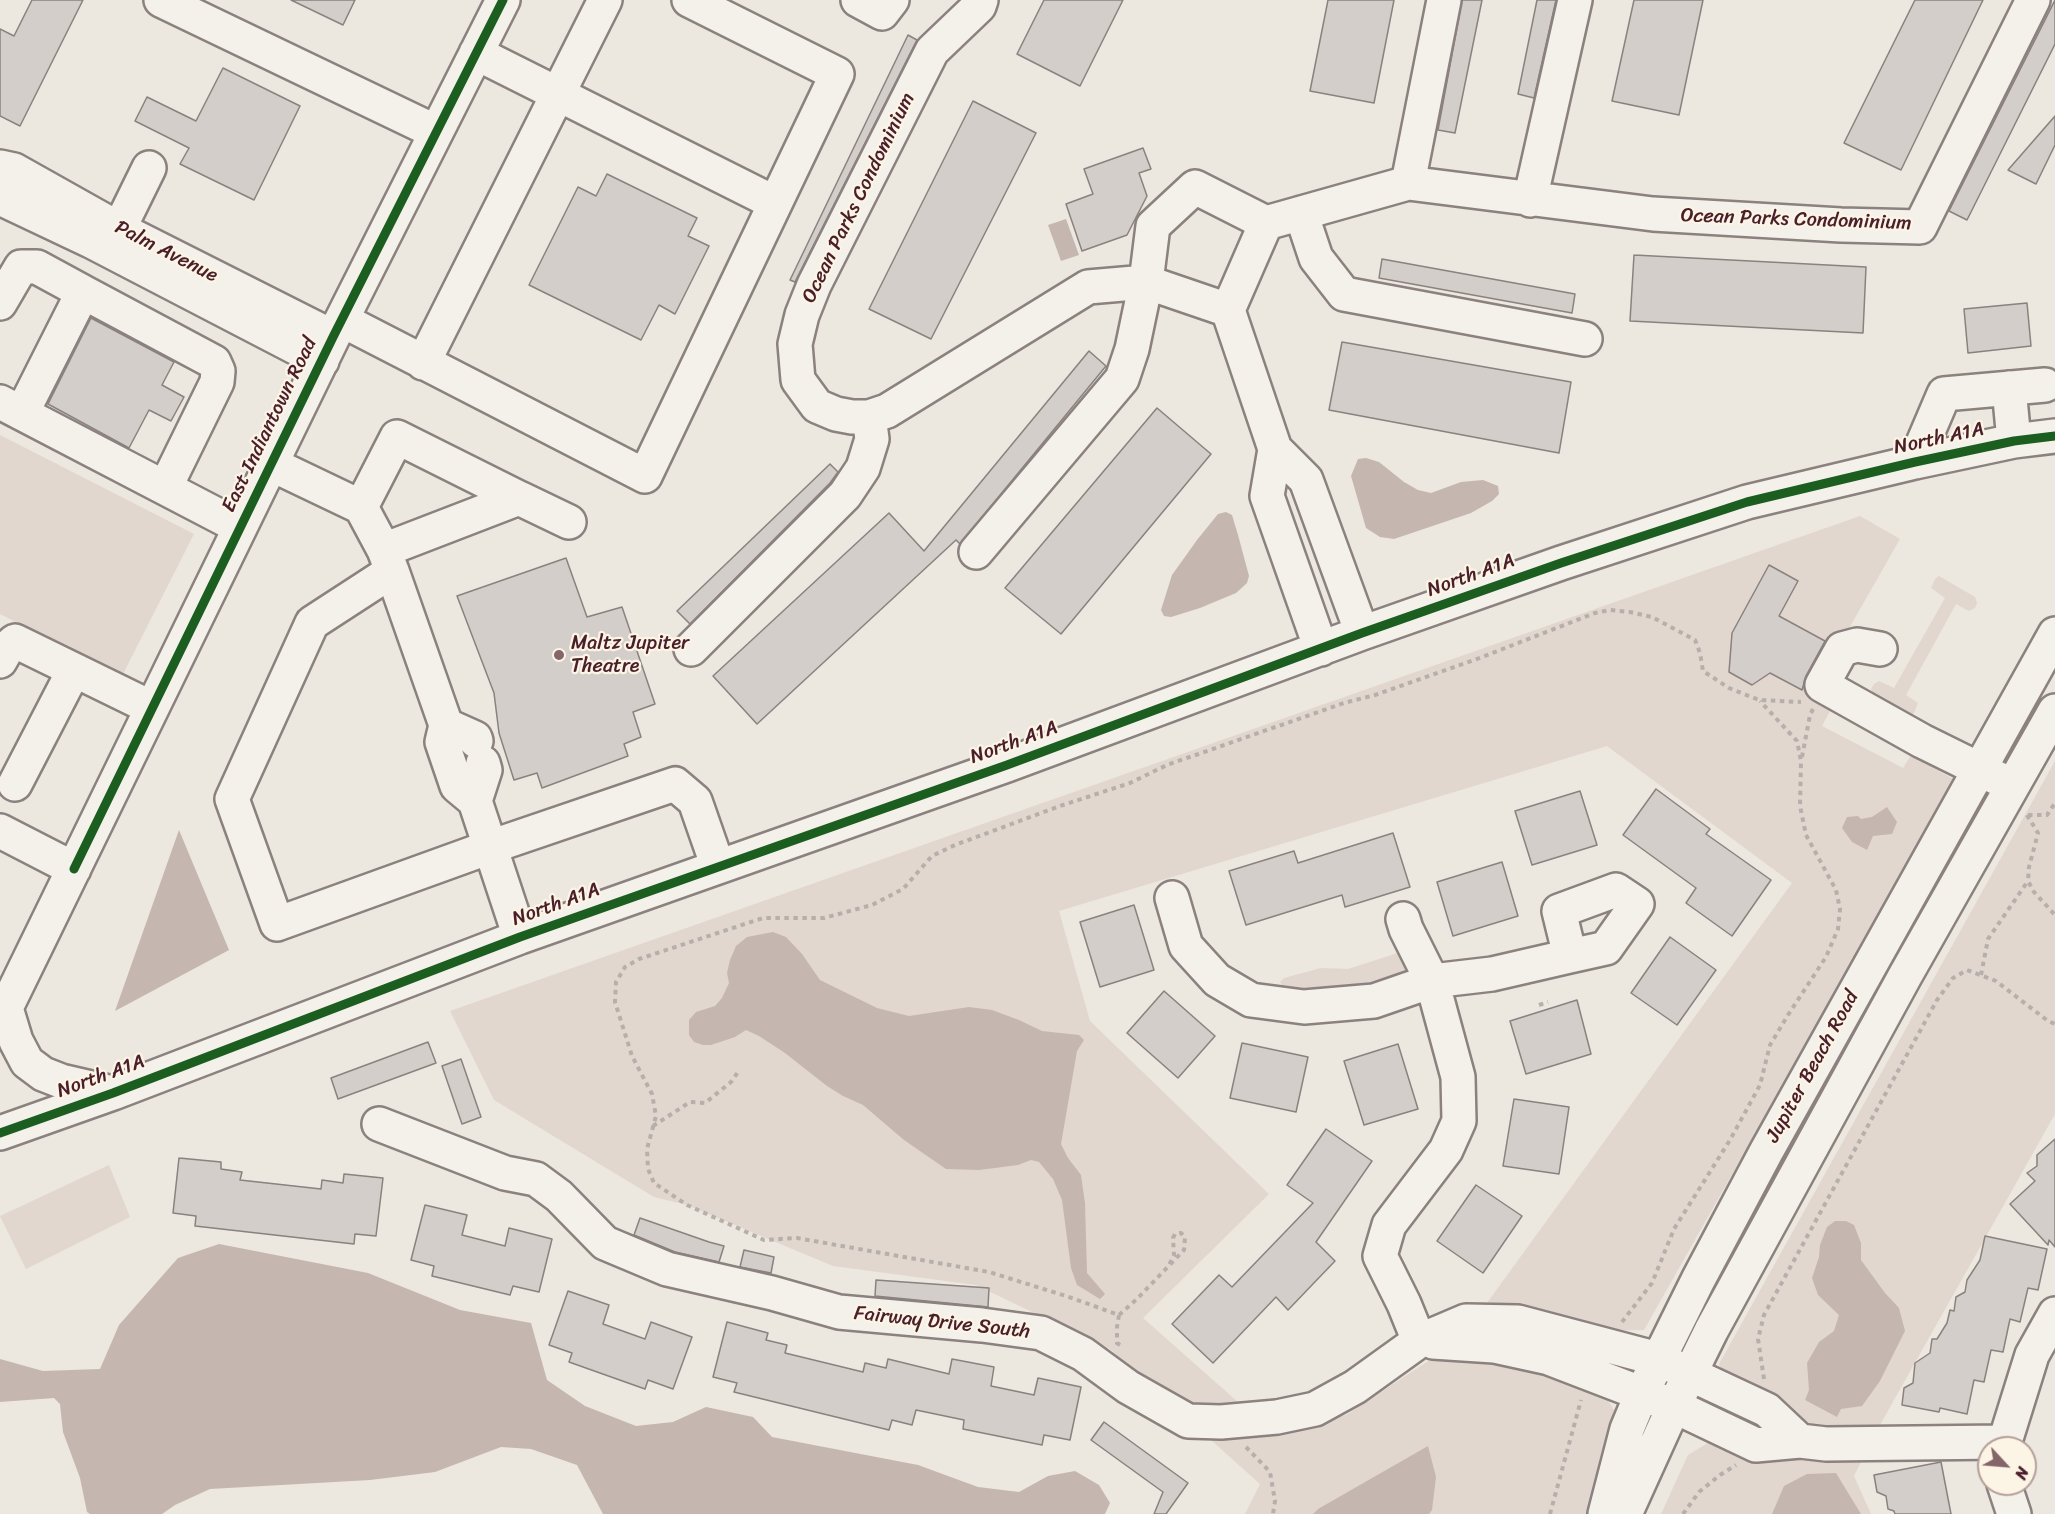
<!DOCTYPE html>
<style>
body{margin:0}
#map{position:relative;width:2055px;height:1514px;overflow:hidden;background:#ece7df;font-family:Sriracha,sans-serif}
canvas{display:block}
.north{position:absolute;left:1977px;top:1436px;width:60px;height:60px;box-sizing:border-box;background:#fcf5e5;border:2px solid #b59f9b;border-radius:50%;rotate:116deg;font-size:16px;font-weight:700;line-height:24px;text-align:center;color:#4a1f2b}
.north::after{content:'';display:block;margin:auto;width:21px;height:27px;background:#83656a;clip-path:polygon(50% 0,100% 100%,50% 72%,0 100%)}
</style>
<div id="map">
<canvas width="2055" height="1514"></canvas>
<div class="north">N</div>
</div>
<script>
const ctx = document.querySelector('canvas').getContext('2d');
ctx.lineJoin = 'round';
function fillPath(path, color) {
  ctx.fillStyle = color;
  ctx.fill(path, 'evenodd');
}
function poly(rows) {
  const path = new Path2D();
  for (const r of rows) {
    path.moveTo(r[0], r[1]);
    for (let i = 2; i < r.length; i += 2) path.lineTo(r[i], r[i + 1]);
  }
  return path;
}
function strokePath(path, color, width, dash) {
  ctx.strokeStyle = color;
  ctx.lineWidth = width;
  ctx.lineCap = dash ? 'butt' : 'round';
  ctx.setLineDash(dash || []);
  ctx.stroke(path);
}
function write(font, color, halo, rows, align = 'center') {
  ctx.font = font + ' Sriracha,sans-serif';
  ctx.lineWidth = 4.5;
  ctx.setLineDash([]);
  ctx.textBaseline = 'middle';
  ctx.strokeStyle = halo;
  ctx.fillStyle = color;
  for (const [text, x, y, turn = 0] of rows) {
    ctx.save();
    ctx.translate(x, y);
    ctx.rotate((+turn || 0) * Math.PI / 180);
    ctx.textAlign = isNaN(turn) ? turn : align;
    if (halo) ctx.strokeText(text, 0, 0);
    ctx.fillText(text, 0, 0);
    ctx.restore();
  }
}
const green = poly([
 [0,435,194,534,122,676,0,614],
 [1860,516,1900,539,1811,695,1832,707,1822,726,1903,768,1911,755,1955,780,1644,1330,1599,1331,1484,1307,1792,883,1607,746,1059,911,1090,1021,1269,1194,1143,1318,1247,1410,1281,1433,1346,1415,1439,1354,1514,1358,1602,1391,1621,1421,1588,1514,1245,1514,1260,1484,1111,1350,976,1285,833,1266,687,1205,654,1197,494,1100,450,1011],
 [1939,576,1975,597,1977,603,1975,608,1969,611,1956,604,1906,695,1918,703,1914,713,1911,716,1874,697,1871,689,1874,684,1879,681,1894,688,1945,598,1931,588,1935,579],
 [2055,761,2055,1114,1876,1432,1799,1425,1725,1377,1719,1364],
 [1398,953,1403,953,1409,967,1406,971,1328,995,1283,987,1280,982,1284,978,1321,968,1348,969],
 [109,1165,130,1217,26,1269,0,1216],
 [1713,1440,1864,1456,1854,1476,1871,1514,1661,1514,1688,1455]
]);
const water = poly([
 [1066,219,1079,255,1061,261,1048,225],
 [1366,458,1379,462,1404,482,1418,490,1431,493,1461,482,1483,480,1498,486,1499,494,1492,501,1471,513,1394,539,1380,537,1366,528,1351,476,1358,459],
 [1226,512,1232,515,1238,535,1249,576,1247,583,1236,593,1200,608,1171,617,1164,616,1161,610,1172,575,1197,540,1218,514],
 [1887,807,1897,822,1892,834,1873,836,1867,850,1852,842,1842,828,1847,817,1858,816,1861,819,1872,817],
 [179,830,229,950,115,1011],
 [773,932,786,937,802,954,820,980,877,1008,909,1016,969,1007,992,1010,1019,1020,1042,1031,1079,1035,1084,1040,1077,1051,1061,1144,1068,1158,1081,1175,1085,1203,1087,1273,1105,1294,1100,1299,1077,1285,1071,1268,1062,1200,1053,1179,1039,1162,1031,1160,1018,1165,979,1170,946,1169,904,1140,863,1105,843,1096,827,1086,785,1053,759,1036,746,1030,735,1037,711,1045,703,1045,694,1042,689,1035,689,1020,696,1012,715,1006,722,998,729,983,727,973,730,960,736,946,747,937],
 [1835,1221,1846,1221,1854,1225,1861,1243,1861,1260,1885,1293,1899,1308,1905,1331,1880,1381,1862,1406,1841,1409,1837,1417,1805,1400,1809,1390,1807,1363,1819,1342,1834,1331,1839,1315,1818,1295,1812,1278,1819,1257,1820,1245,1827,1227],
 [219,1244,368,1273,460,1310,531,1323,547,1380,585,1406,636,1426,673,1422,706,1407,753,1417,772,1437,918,1465,978,1487,1019,1492,1048,1476,1075,1471,1099,1485,1110,1503,1105,1514,603,1514,577,1465,531,1449,501,1447,435,1472,370,1480,210,1489,175,1505,162,1514,90,1514,87,1512,80,1478,63,1432,60,1404,54,1398,0,1402,0,1359,43,1371,100,1369,119,1325,178,1258],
 [1428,1446,1436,1477,1432,1510,1429,1514,1313,1514,1318,1509],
 [1836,1473,1861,1514,1772,1514,1784,1486,1807,1474]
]);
const building = poly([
 [32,0,83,0,20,126,0,116,0,29,14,36,32,0],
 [291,0,355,0,343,25,291,0],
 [1044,0,1123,0,1080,86,1017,54,1044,0],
 [1328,0,1394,0,1374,103,1310,91,1328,0],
 [1462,0,1482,0,1455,133,1438,130,1462,0],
 [1537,0,1556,0,1534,98,1518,94,1537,0],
 [1634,0,1703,0,1679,115,1612,101,1634,0],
 [1915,0,1983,0,1901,170,1844,143,1915,0],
 [2055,0,2055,44,1967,220,1949,211,2055,0],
 [908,35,917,40,795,282,790,280,908,35],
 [223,68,300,106,254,200,180,164,189,148,135,121,147,97,196,121,223,68],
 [973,101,1036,133,931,339,869,309,973,101],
 [2055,116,2055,145,2036,184,2008,170,2055,116],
 [1143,148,1151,169,1139,173,1147,196,1127,235,1082,251,1066,204,1093,194,1084,169,1143,148],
 [607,174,697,218,688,236,709,246,675,314,659,305,641,340,529,285,578,187,596,196,607,174],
 [1634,255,1866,267,1863,333,1630,321,1634,255],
 [1382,259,1575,294,1572,313,1379,278,1382,259],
 [2027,303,2031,346,1968,353,1964,309,2027,303],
 [91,318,174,362,162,385,184,397,171,421,149,410,129,448,48,404,91,318],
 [1342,342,1571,382,1559,453,1329,410,1342,342],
 [1089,351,1106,366,960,544,956,540,757,724,713,676,889,513,924,551,1089,351],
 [1157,408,1211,454,1061,634,1005,588,1157,408],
 [830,464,838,472,830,483,690,624,677,611,830,464],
 [566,558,587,617,622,607,655,704,633,712,641,737,624,744,628,756,542,788,537,773,514,780,499,733,494,693,457,596,566,558],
 [1769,565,1798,581,1779,616,1825,641,1806,676,1802,690,1770,673,1752,685,1729,672,1732,633,1769,565],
 [1656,789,1710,829,1706,834,1771,880,1732,936,1686,903,1696,888,1623,835,1656,789],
 [1580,791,1597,845,1532,865,1515,811,1580,791],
 [1393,833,1410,887,1345,907,1342,895,1246,925,1229,871,1294,851,1298,863,1393,833],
 [1502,862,1518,916,1453,936,1437,882,1502,862],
 [1134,905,1154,970,1100,987,1080,922,1134,905],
 [1670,937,1716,970,1677,1025,1631,993,1670,937],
 [1164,991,1215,1036,1178,1078,1127,1033,1164,991],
 [1577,1000,1591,1054,1526,1074,1510,1021,1577,1000],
 [428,1042,436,1063,338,1099,331,1078,428,1042],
 [1242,1043,1308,1057,1296,1112,1230,1098,1242,1043],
 [1398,1044,1418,1109,1364,1125,1344,1061,1398,1044],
 [461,1059,481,1117,462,1124,442,1066,461,1059],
 [1514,1099,1569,1107,1559,1174,1503,1166,1514,1099],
 [1326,1129,1372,1161,1316,1242,1335,1261,1288,1310,1276,1297,1213,1363,1172,1324,1219,1275,1232,1287,1313,1203,1287,1185,1326,1129],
 [2055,1139,2055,1247,2049,1240,2048,1245,2010,1204,2035,1181,2027,1173,2037,1166,2037,1155,2055,1139],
 [179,1158,221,1162,221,1169,242,1172,240,1180,321,1189,322,1180,343,1183,344,1174,383,1178,376,1236,355,1234,354,1244,195,1226,196,1216,173,1213,179,1158],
 [1476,1185,1522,1216,1483,1273,1437,1241,1476,1185],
 [425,1205,467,1215,462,1235,505,1246,509,1228,552,1239,539,1292,513,1286,510,1295,432,1276,434,1266,411,1260,425,1205],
 [640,1218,709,1242,724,1246,719,1262,675,1252,634,1235,640,1218],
 [1985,1236,2047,1249,2038,1290,2028,1288,2020,1322,2010,1319,2003,1352,1991,1350,1984,1382,1974,1380,1967,1414,1940,1408,1939,1412,1902,1405,1904,1388,1913,1383,1915,1363,1930,1353,1932,1339,1937,1339,1947,1323,1950,1310,1954,1311,1956,1297,1965,1292,1967,1280,1980,1260,1985,1236],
 [744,1250,774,1257,771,1273,740,1267,744,1250],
 [876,1280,989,1288,988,1307,875,1296,876,1280],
 [568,1291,609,1305,603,1324,645,1339,651,1322,692,1337,673,1389,648,1380,645,1389,569,1362,572,1353,549,1345,568,1291],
 [727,1322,768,1333,766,1340,787,1345,785,1353,863,1372,865,1363,886,1368,888,1359,949,1374,952,1359,994,1367,991,1386,1034,1395,1038,1378,1081,1387,1070,1440,1044,1435,1042,1445,963,1429,964,1420,916,1410,912,1425,892,1420,889,1430,734,1392,737,1383,713,1377,727,1322],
 [1104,1422,1188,1483,1166,1514,1154,1514,1163,1492,1091,1440,1104,1422],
 [1941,1462,1951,1514,1895,1514,1894,1511,1888,1509,1886,1496,1877,1492,1874,1475,1941,1462]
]);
const path = poly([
 [1802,757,1810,715,1813,709],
 [2027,815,2038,833,2029,867,2028,881,2034,892,2055,915],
 [2028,815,2047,815,2055,803],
 [1981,975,1988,939,2028,881],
 [1539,1005,1548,1002],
 [653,1126,690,1102,705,1103,731,1082,738,1072],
 [1119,1315,1137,1299,1184,1250,1185,1237,1181,1233,1175,1234,1173,1238,1174,1255,1169,1265],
 [1622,1322,1652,1283,1674,1229,1730,1140,1760,1085,1770,1045,1788,1015,1826,957,1838,929,1840,909,1836,890,1806,835,1800,806,1801,761,1797,741,1760,701],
 [1120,1345,1117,1343,1117,1327,1119,1315,1066,1296,989,1272,797,1238,764,1240,687,1205,654,1183,648,1169,647,1149,656,1116,652,1094,632,1056,615,1002,616,982,625,967,639,959,763,918,824,918,872,905,903,889,932,856,955,845,1060,806,1130,783,1167,765,1344,703,1375,695,1477,659,1595,613,1610,610,1630,612,1652,617,1695,640,1700,653,1703,671,1729,688,1759,700,1801,702],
 [1764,1379,1758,1339,1764,1315,1937,1000,1953,978,1967,970,1996,981,2048,1021,2055,1024],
 [1246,1447,1270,1472,1275,1501,1273,1514],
 [1550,1514,1581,1400],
 [1683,1514,1699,1492,1720,1475,1736,1465]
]);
const minor = poly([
 [161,0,436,132],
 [858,0,882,13,892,0],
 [476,53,775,203],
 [0,167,14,170,119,229,333,337],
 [1408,183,1444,0],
 [0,198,91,241,322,361],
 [1530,200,1575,0],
 [1301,213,1316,258,1344,294,1585,339],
 [1266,223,1408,183,1653,214,1841,225,1920,227,2033,0],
 [119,229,149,168],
 [0,303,21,267,37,267,83,292],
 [1228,310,1275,449,1306,480,1362,633],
 [342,320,645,476,837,74,689,0],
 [423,363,605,0],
 [2009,388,2014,441],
 [0,402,240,527],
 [22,413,83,292,214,362,218,371,217,382,165,488],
 [1275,449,1267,496,1321,649],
 [1915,462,1944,394,2045,385],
 [271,464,361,507,384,550,392,571,446,725,475,738,476,741],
 [361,507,397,437,519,498],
 [384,550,519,498,569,522],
 [976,552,1122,379,1132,349,1146,282,1153,226,1195,187,1266,223,1228,310,1146,282,1088,287,887,411,869,417,852,417,836,414,817,406,798,380,795,344,802,315,814,285,932,51,979,6,981,0],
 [392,571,312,623,232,799,277,924,490,847,675,784,695,801,718,867],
 [691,649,845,495,863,468,872,439,869,417],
 [1880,649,1857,645,1842,649,1822,685,1922,741,1999,779],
 [0,661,8,647,15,641,152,708],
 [446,725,442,742,457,786,475,801,520,937],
 [15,784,74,670],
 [475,801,485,770,483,763],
 [0,831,74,869],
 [1172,898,1186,946,1217,980,1251,1000,1304,1007,1374,1001,1432,981,1492,974,1570,956,1606,948,1637,904,1616,890,1559,911,1570,956],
 [1403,919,1406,929,1432,981,1458,1077,1459,1121,1446,1150,1389,1225,1380,1256,1404,1304,1419,1341],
 [6,1008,16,1041,27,1062,43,1074,61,1081,113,1093],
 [0,1020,333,337,503,0],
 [379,1124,505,1173,536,1179,559,1196,605,1243,667,1269,772,1293,839,1312,982,1325,1041,1333,1083,1354,1128,1387,1188,1421,1221,1422,1277,1417,1315,1409,1355,1387,1419,1341,1466,1321,1518,1322,1658,1359,1767,1410,1800,1441],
 [0,1133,113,1093,520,937,1007,765,1362,633,1561,563,1747,502,1915,462,2014,441,2055,436],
 [1433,1342,1494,1346,1549,1358,1674,1406,1756,1445,1800,1441,1826,1444,2003,1442],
 [2003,1448,2032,1355,2055,1314],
 [2004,1484,2014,1514],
 [1605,1514,1627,1429,1642,1393,1698,1280,1766,1152,2055,634],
 [1625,1514,1674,1406,1711,1331,1905,976,2055,711]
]);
const cycleway = poly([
 [74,869,333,337,503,0],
 [0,1133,113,1093,520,937,1007,765,1362,633,1561,563,1747,502,1915,462,2014,441,2055,436]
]);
const markers = [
 [559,655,6,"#83656a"]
];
const streetNames = [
 ["Ocean Parks Condominium",859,198,-64],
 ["Ocean Parks Condominium",1796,220,2],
 ["Palm Avenue",166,252,27],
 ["East Indiantown Road",270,425,-64],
 ["North A1A",1939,439,-12],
 ["North A1A",1471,576,-20],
 ["North A1A",1014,743,-20],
 ["North A1A",556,905,-20],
 ["Jupiter Beach Road",1813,1067,-61],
 ["North A1A",101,1077,-20],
 ["Fairway Drive South",942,1323,6]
];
const poiNames = [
 ["Maltz Jupiter",571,644],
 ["Theatre",571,667]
];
fillPath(green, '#e1d7ce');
fillPath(water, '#c6b6b0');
fillPath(building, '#d3cec9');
strokePath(building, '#8b817f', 1.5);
strokePath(minor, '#8b817f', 38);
strokePath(path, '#b6afac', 4, [4.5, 4.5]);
strokePath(minor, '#f4f0ea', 33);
strokePath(cycleway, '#1b5e20', 9);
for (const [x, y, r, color] of markers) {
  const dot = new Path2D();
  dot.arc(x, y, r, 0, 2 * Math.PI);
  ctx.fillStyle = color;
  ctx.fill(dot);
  strokePath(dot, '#fcf5e5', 2);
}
write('20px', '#4a1f2b', '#fcf5e5', streetNames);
write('20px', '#4a1f2b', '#fcf5e5', poiNames, 'left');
</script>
